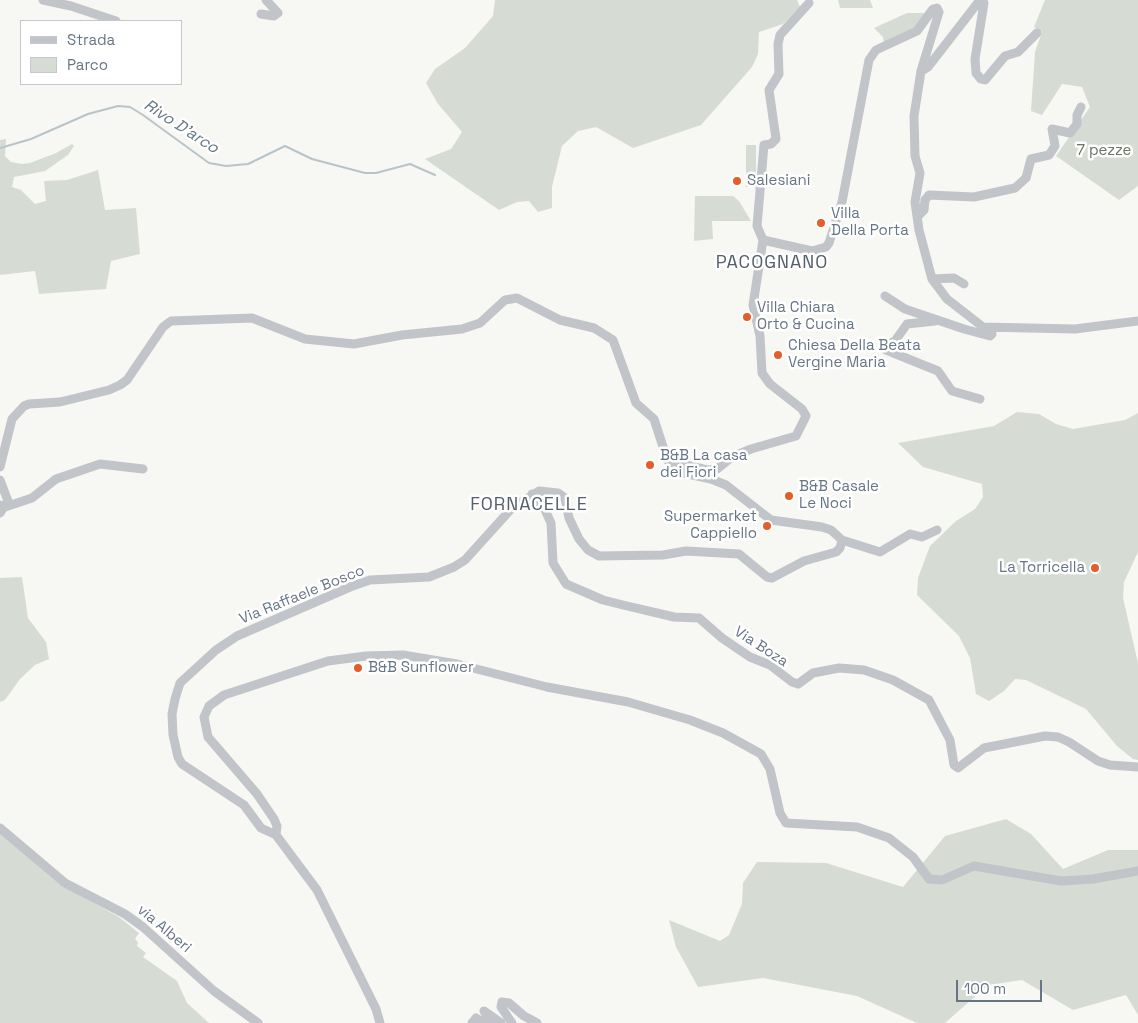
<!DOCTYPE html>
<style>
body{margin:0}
#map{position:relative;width:1138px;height:1023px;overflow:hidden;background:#f7f7f4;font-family:"Space Grotesk",sans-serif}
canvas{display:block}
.legend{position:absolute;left:20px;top:20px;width:162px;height:65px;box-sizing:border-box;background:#fff;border:1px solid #c2c8ce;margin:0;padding:6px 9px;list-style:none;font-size:15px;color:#677685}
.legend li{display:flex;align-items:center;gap:10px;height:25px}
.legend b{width:25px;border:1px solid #c2c8ce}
.scale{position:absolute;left:956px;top:980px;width:86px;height:22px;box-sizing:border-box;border:2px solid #677685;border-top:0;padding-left:6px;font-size:15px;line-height:18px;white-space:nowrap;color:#677685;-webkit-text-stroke:4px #fff;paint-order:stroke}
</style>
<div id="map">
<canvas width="1138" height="1023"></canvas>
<ul class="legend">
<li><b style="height:6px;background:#c1c4c8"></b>Strada</li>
<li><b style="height:14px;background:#d6dcd4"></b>Parco</li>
</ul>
<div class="scale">100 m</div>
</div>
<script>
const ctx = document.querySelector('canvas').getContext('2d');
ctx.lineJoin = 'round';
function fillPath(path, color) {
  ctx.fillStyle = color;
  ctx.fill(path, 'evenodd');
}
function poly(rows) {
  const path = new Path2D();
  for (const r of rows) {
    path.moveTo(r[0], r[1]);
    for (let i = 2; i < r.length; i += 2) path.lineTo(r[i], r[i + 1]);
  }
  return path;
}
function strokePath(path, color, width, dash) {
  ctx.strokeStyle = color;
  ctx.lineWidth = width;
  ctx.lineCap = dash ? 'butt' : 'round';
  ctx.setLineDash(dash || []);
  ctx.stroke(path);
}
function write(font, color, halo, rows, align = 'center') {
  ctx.font = font + ' "Space Grotesk",sans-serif';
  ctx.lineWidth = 5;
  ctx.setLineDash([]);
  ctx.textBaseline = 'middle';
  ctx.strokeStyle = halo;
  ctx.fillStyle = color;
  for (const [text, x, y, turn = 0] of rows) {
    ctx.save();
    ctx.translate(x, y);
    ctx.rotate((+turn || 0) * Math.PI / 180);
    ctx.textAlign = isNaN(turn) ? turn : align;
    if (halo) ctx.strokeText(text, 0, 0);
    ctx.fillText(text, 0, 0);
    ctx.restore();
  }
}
const green = poly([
 [495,0,797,0,800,7,783,24,759,32,758,54,752,67,701,125,633,148,596,127,578,131,562,146,552,187,552,208,538,212,529,201,517,202,499,210,425,159,451,149,462,132,438,104,426,83,435,69,465,48,493,16],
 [838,0,870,0,873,8,840,8],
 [1045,0,1138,0,1138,186,1119,200,1056,156,1090,107,1082,87,1062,84,1042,115,1031,111,1035,52,1042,32,1034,27],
 [907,13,926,13,915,29,884,44,883,37,874,28],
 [6,139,5,156,11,162,22,164,30,163,56,153,72,144,74,146,68,155,45,171,14,177,12,187,21,190,35,204,46,201,44,181,67,180,98,170,105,210,136,208,140,254,111,261,106,289,39,294,35,271,0,275,0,140],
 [746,145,756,145,756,187,746,187],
 [695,196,733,196,739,201,751,221,712,221,713,239,694,241],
 [1017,412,1039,414,1056,424,1073,429,1125,420,1138,413,1138,552,1124,582,1123,598,1138,663,1138,760,1133,759,1117,746,1086,709,1026,680,1015,679,1004,691,989,701,976,694,970,658,959,636,917,595,918,578,930,546,956,521,975,509,983,497,982,484,923,467,898,443,994,426],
 [22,577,28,618,46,642,49,659,35,665,20,679,5,700,0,702,0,578],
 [1006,819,1031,834,1063,869,1108,850,1138,850,1138,1015,1126,995,1073,1010,1022,980,988,985,945,1023,917,1023,857,996,763,978,698,987,676,947,669,920,720,941,729,935,742,904,743,883,757,862,826,863,903,887,945,836],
 [0,833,58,883,119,917,139,933,135,939,138,942,137,946,146,953,143,957,177,981,187,1003,209,1023,0,1023]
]);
const stream = poly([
 [0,148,31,139,88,114,118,106,130,107,143,115,209,163,226,166,248,164,285,146,312,159,365,173,376,173,410,164,435,175]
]);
const minor = poly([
 [43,0,71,6,116,21],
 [981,0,984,3,975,59,976,73,981,79,985,80,1005,56,1018,52,1037,33],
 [261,14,274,16,278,13,266,0],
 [921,71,928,67,980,0],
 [917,217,924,210,925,200,929,195,974,197,1015,188,1026,178,1031,159,1049,155,1055,146,1052,129,1070,133,1077,124,1077,115,1081,107],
 [763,240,812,251,826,247,829,243,842,202,869,60,876,50,917,31,933,9,937,8,939,12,921,71,914,116,915,156,920,173,915,202,919,230,932,279,947,299,992,334,990,336,964,329,905,309,885,296],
 [932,279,954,278,964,284],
 [935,321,907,324,895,341,885,346,886,350,938,371,952,391,980,399],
 [982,327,1075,329,1138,321],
 [667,460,708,470,717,469,732,457,751,449,796,436,806,416,802,409,770,384,762,373,760,336,753,305,763,240,757,226,764,145,771,144,776,139,769,90,779,74,778,44,780,35,809,3],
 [0,467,12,419,24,406,29,404,60,402,109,390,120,385,127,380,163,327,171,321,252,318,305,339,354,344,402,335,462,329,480,323,505,300,517,298,560,320,594,328,613,340,636,403,654,419,666,456,674,471,711,479,726,485,771,520,822,527,831,530,842,540,840,548,836,552,804,561,772,578,767,577,739,554,686,551,663,555,599,556,588,550,579,539,569,518,565,498,558,493,539,491,512,508,465,560,454,567,429,577,370,580,350,587,237,636,216,650,180,683,175,699,172,714,173,735,178,757,182,764,244,805,261,828,276,835,277,826,274,819,257,794,208,737,204,717,209,706,224,695,328,661,366,656,403,655,457,664,547,687,628,702,690,720,723,733,761,754,770,769,780,813,786,823,857,827,889,838,913,857,929,879,942,880,974,866,1061,881,1093,879,1138,871],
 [0,480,8,501,0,513],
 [532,494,544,509],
 [0,505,5,507,32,498,56,479,100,464,143,469],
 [546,512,551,523,553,563,566,584,603,600,623,605,674,617,699,618,722,638,750,657,770,665,792,682,798,684,813,673,839,668,864,670,893,680,929,700,950,740,954,765,958,768,984,748,1045,736,1058,737,1069,742,1098,761,1110,765,1138,767],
 [842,540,880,552,910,534,922,537,937,530],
 [0,828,65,883,125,914,143,927,214,991,258,1023],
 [276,835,317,890,376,1009,380,1023],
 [472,1023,476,1018,484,1023],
 [491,1023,484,1011,501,1023],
 [512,1023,501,1007,502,1002,509,1003,524,1016,537,1023]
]);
const markers = [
 [737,181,5,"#e25e2a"],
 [821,223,5,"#e25e2a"],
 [747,317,5,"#e25e2a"],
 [778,355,5,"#e25e2a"],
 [650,465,5,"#e25e2a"],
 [789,496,5,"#e25e2a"],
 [767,526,5,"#e25e2a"],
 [1095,568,5,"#e25e2a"],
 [358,668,5,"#e25e2a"]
];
const parkNames = [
 ["7 pezze",1104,151]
];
const poiNames = [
 ["Salesiani",747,181],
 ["Villa",831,214],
 ["Della Porta",831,231],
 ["Villa Chiara",757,308],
 ["Orto & Cucina",757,325],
 ["Chiesa Della Beata",788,346],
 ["Vergine Maria",788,363],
 ["B&B La casa",660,456],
 ["dei Fiori",660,473],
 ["B&B Casale",799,487],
 ["Le Noci",799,504],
 ["Supermarket",757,517,"right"],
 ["Cappiello",757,534,"right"],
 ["La Torricella",1085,568,"right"],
 ["B&B Sunflower",368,668]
];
const streetNames = [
 ["Via Raffaele Bosco",302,595,-22],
 ["Via Boza",761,647,33],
 ["via Alberi",164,929,40]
];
const waterNames = [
 ["Rivo D'arco",181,127,33]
];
const quarterNames = [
 ["PACOGNANO",772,263],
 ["FORNACELLE",529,505]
];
fillPath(green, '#d6dcd4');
strokePath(stream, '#b9c4c9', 2);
strokePath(minor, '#c1c4c8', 9);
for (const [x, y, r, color] of markers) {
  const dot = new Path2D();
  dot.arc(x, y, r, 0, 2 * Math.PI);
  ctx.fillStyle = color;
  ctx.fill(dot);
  strokePath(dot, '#fff', 2);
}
write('15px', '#657761', '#fff', parkNames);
write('15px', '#677685', '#fff', poiNames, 'left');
write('15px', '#677685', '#fff', streetNames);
write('italic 16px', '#637781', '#fff', waterNames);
ctx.letterSpacing = '1px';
write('18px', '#54606a', '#fff', quarterNames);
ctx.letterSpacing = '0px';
</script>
